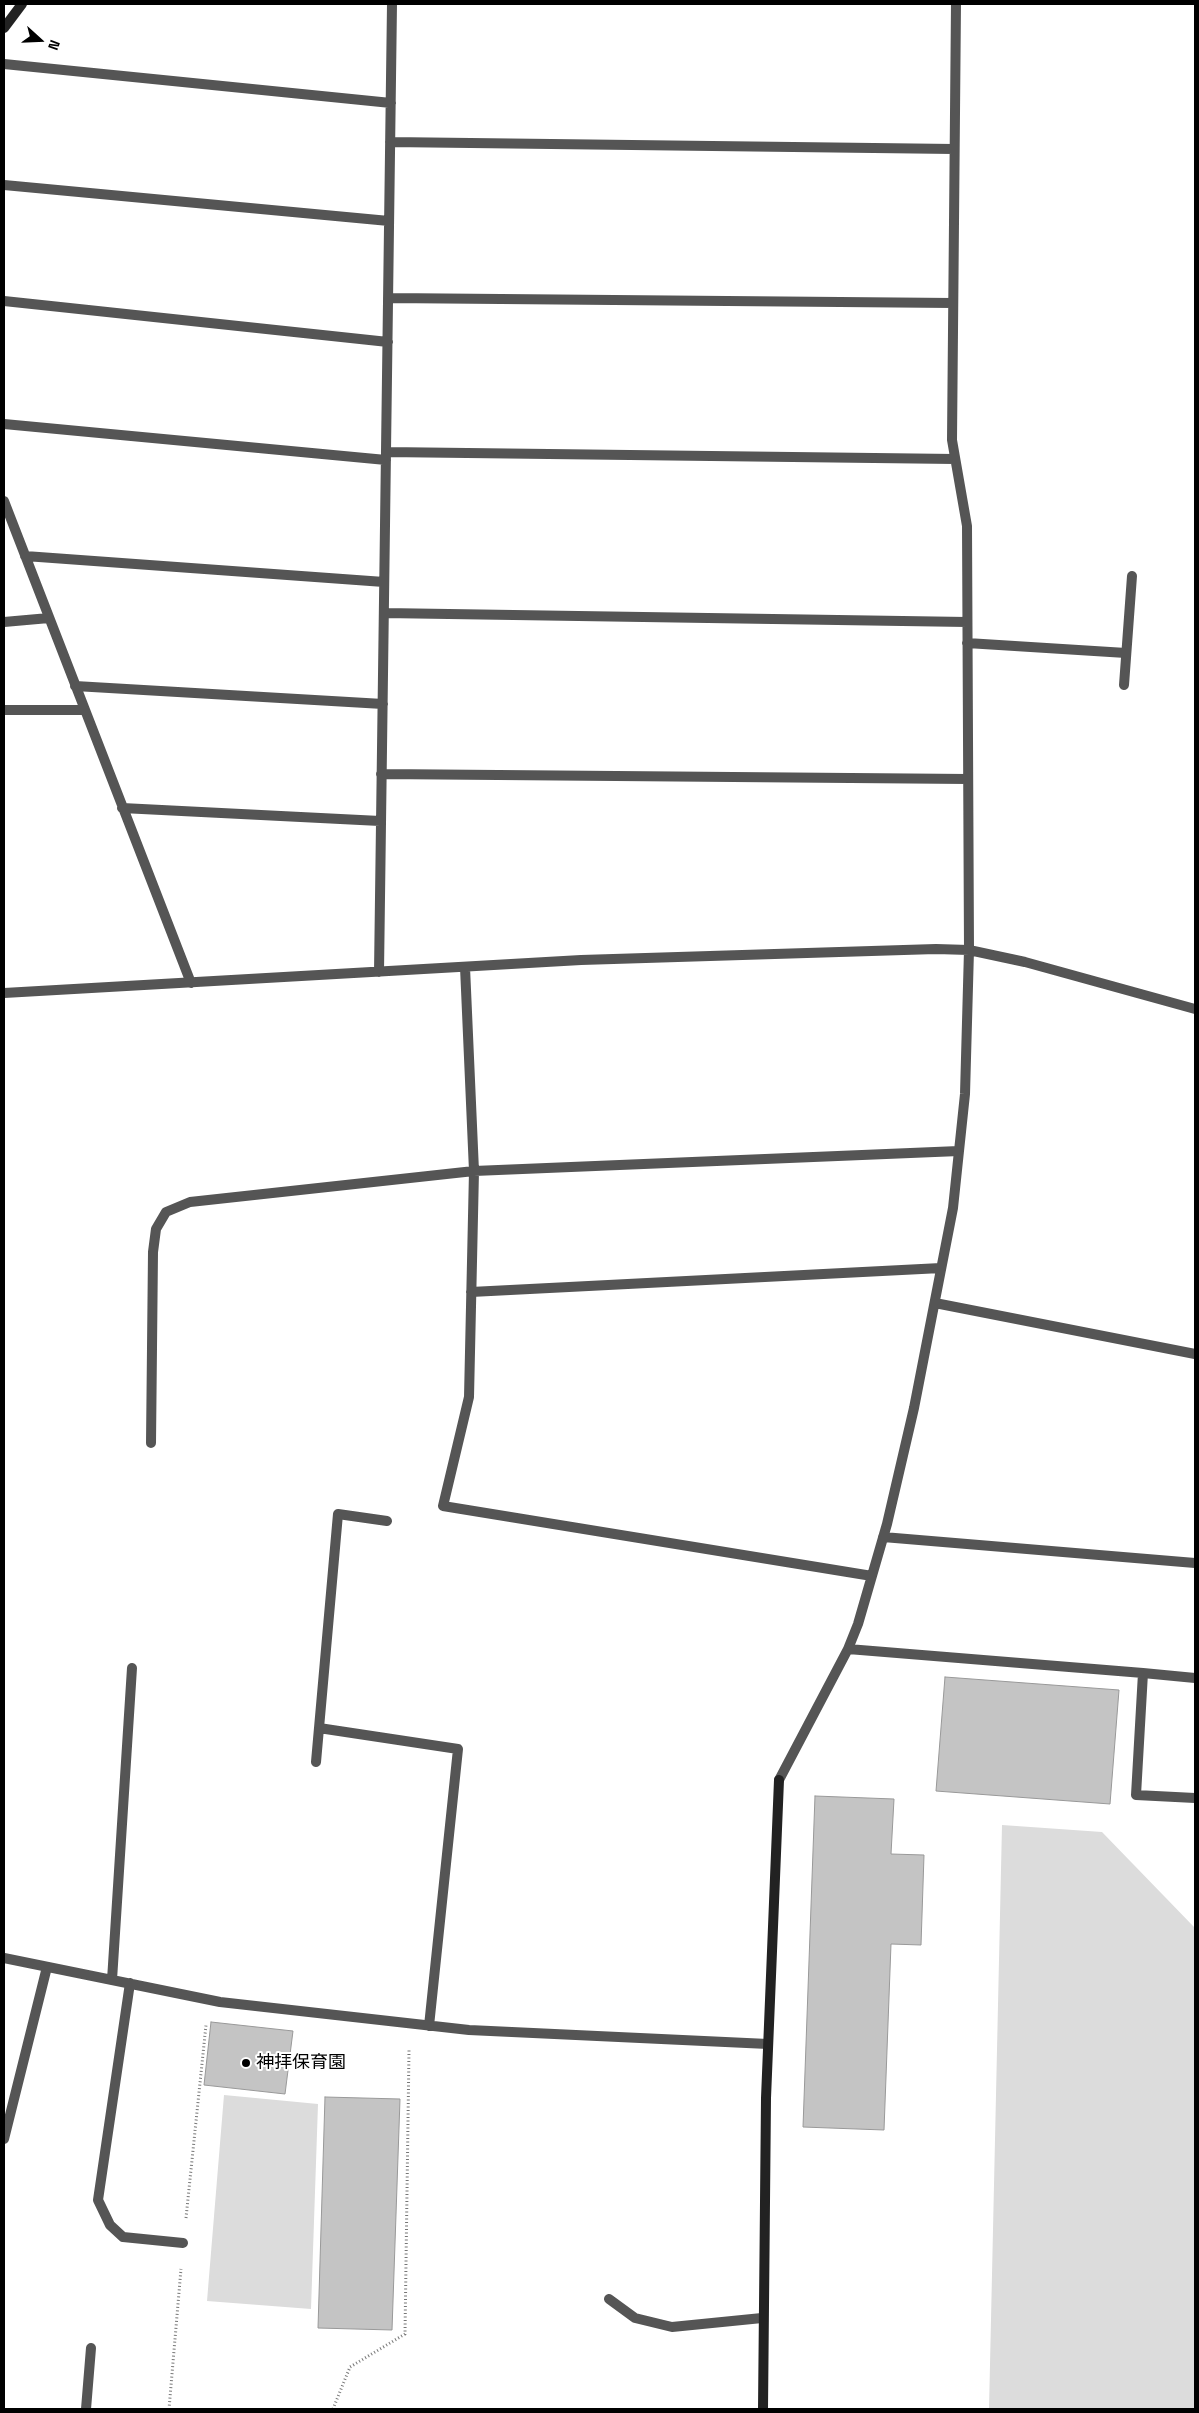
<!DOCTYPE html>
<meta charset="utf-8">
<style>
body{margin:0}
#map{position:relative;width:1199px;height:2413px;overflow:hidden;background:#fff;font-family:"Space Grotesk",sans-serif}
canvas{display:block}
.frame{position:absolute;inset:0;border:5px solid #000;pointer-events:none}
.north{position:absolute;left:15px;top:15px;width:50px;height:50px;-webkit-text-stroke:4px #fff;paint-order:stroke;rotate:110deg;font-size:14px;font-weight:700;line-height:20px;text-align:center;color:#000}
.north::after{content:'';display:block;margin:auto;width:18px;height:22px;background:#000;clip-path:polygon(50% 0,100% 100%,50% 72%,0 100%)}
</style>
<div id="map">
<canvas width="1199" height="2413"></canvas>
<div class="frame"></div>
<div class="north">N</div>
</div>
<script>
const ctx = document.querySelector('canvas').getContext('2d');
ctx.lineJoin = 'round';
function fillPath(path, color) {
  ctx.fillStyle = color;
  ctx.fill(path, 'evenodd');
}
function poly(rows) {
  const path = new Path2D();
  for (const r of rows) {
    path.moveTo(r[0], r[1]);
    for (let i = 2; i < r.length; i += 2) path.lineTo(r[i], r[i + 1]);
  }
  return path;
}
function strokePath(path, color, width, dash) {
  ctx.strokeStyle = color;
  ctx.lineWidth = width;
  ctx.lineCap = dash ? 'butt' : 'round';
  ctx.setLineDash(dash || []);
  ctx.stroke(path);
}
function write(font, color, halo, rows, align = 'center') {
  ctx.font = font + ' "Space Grotesk","Noto Sans JP",sans-serif';
  ctx.lineWidth = 4;
  ctx.setLineDash([]);
  ctx.textBaseline = 'middle';
  ctx.strokeStyle = halo;
  ctx.fillStyle = color;
  for (const [text, x, y, turn = 0] of rows) {
    ctx.save();
    ctx.translate(x, y);
    ctx.rotate((+turn || 0) * Math.PI / 180);
    ctx.textAlign = isNaN(turn) ? turn : align;
    if (halo) ctx.strokeText(text, 0, 0);
    ctx.fillText(text, 0, 0);
    ctx.restore();
  }
}
const green = poly([
 [1002,1825,1102,1832,1195,1928,1195,2409,989,2409],
 [224,2095,318,2104,311,2309,207,2301]
]);
const building = poly([
 [945,1677,1119,1690,1110,1804,936,1791,945,1677],
 [815,1796,894,1799,891,1854,924,1855,921,1945,891,1944,884,2130,803,2127,815,1796],
 [211,2022,293,2031,285,2094,204,2085,211,2022],
 [325,2097,400,2099,392,2330,318,2328,325,2097]
]);
const path = poly([
 [186,2218,206,2025],
 [169,2409,181,2269],
 [333,2409,350,2367,405,2334,409,2050]
]);
const street = poly([
 [4,64,391,103],
 [390,142,954,149],
 [4,185,389,221],
 [388,298,953,303],
 [4,301,388,342],
 [4,424,386,460],
 [386,452,955,459],
 [4,501,191,983],
 [25,556,384,582],
 [384,613,967,622],
 [4,622,49,618],
 [967,643,1126,653],
 [1124,685,1132,576],
 [75,686,383,704],
 [4,710,85,710],
 [381,774,968,779],
 [122,808,380,821],
 [465,967,474,1171,469,1397,443,1506,872,1576],
 [379,972,392,4],
 [4,993,581,960,936,949,969,950,1025,962,1195,1009],
 [471,1292,941,1268],
 [935,1303,1195,1354],
 [151,1443,153,1252,156,1229,166,1212,190,1202,474,1171,959,1151],
 [387,1521,338,1514,319,1728,458,1749,429,2026],
 [883,1537,1195,1563],
 [848,1649,1143,1673,1136,1795,1195,1798],
 [1143,1673,1195,1678],
 [316,1762,319,1728],
 [779,1780,848,1649,858,1624,887,1524,914,1408,953,1208,965,1094,969,950,967,526,952,440,956,4],
 [4,1958,220,2002,469,2030,768,2044],
 [112,1980,132,1668],
 [130,1983,98,2200,110,2225,123,2237,183,2243],
 [4,2139,47,1967],
 [609,2299,635,2318,672,2327,762,2318],
 [86,2409,91,2348]
]);
const secondary = poly([
 [4,28,22,4],
 [763,2409,766,2098,779,1780]
]);
const markers = [
 [246,2063,5,"#000"]
];
const poiNames = [
 ["神拝保育園",256,2063]
];
fillPath(green, '#dcdcdc');
fillPath(building, '#c4c4c4');
strokePath(building, '#999', 1);
strokePath(path, '#777', 3, [1, 2.5]);
strokePath(street, '#555', 10);
strokePath(secondary, '#222', 10);
for (const [x, y, r, color] of markers) {
  const dot = new Path2D();
  dot.arc(x, y, r, 0, 2 * Math.PI);
  ctx.fillStyle = color;
  ctx.fill(dot);
  strokePath(dot, '#fff', 2);
}
write('18px', '#000', '#fff', poiNames, 'left');
</script>
